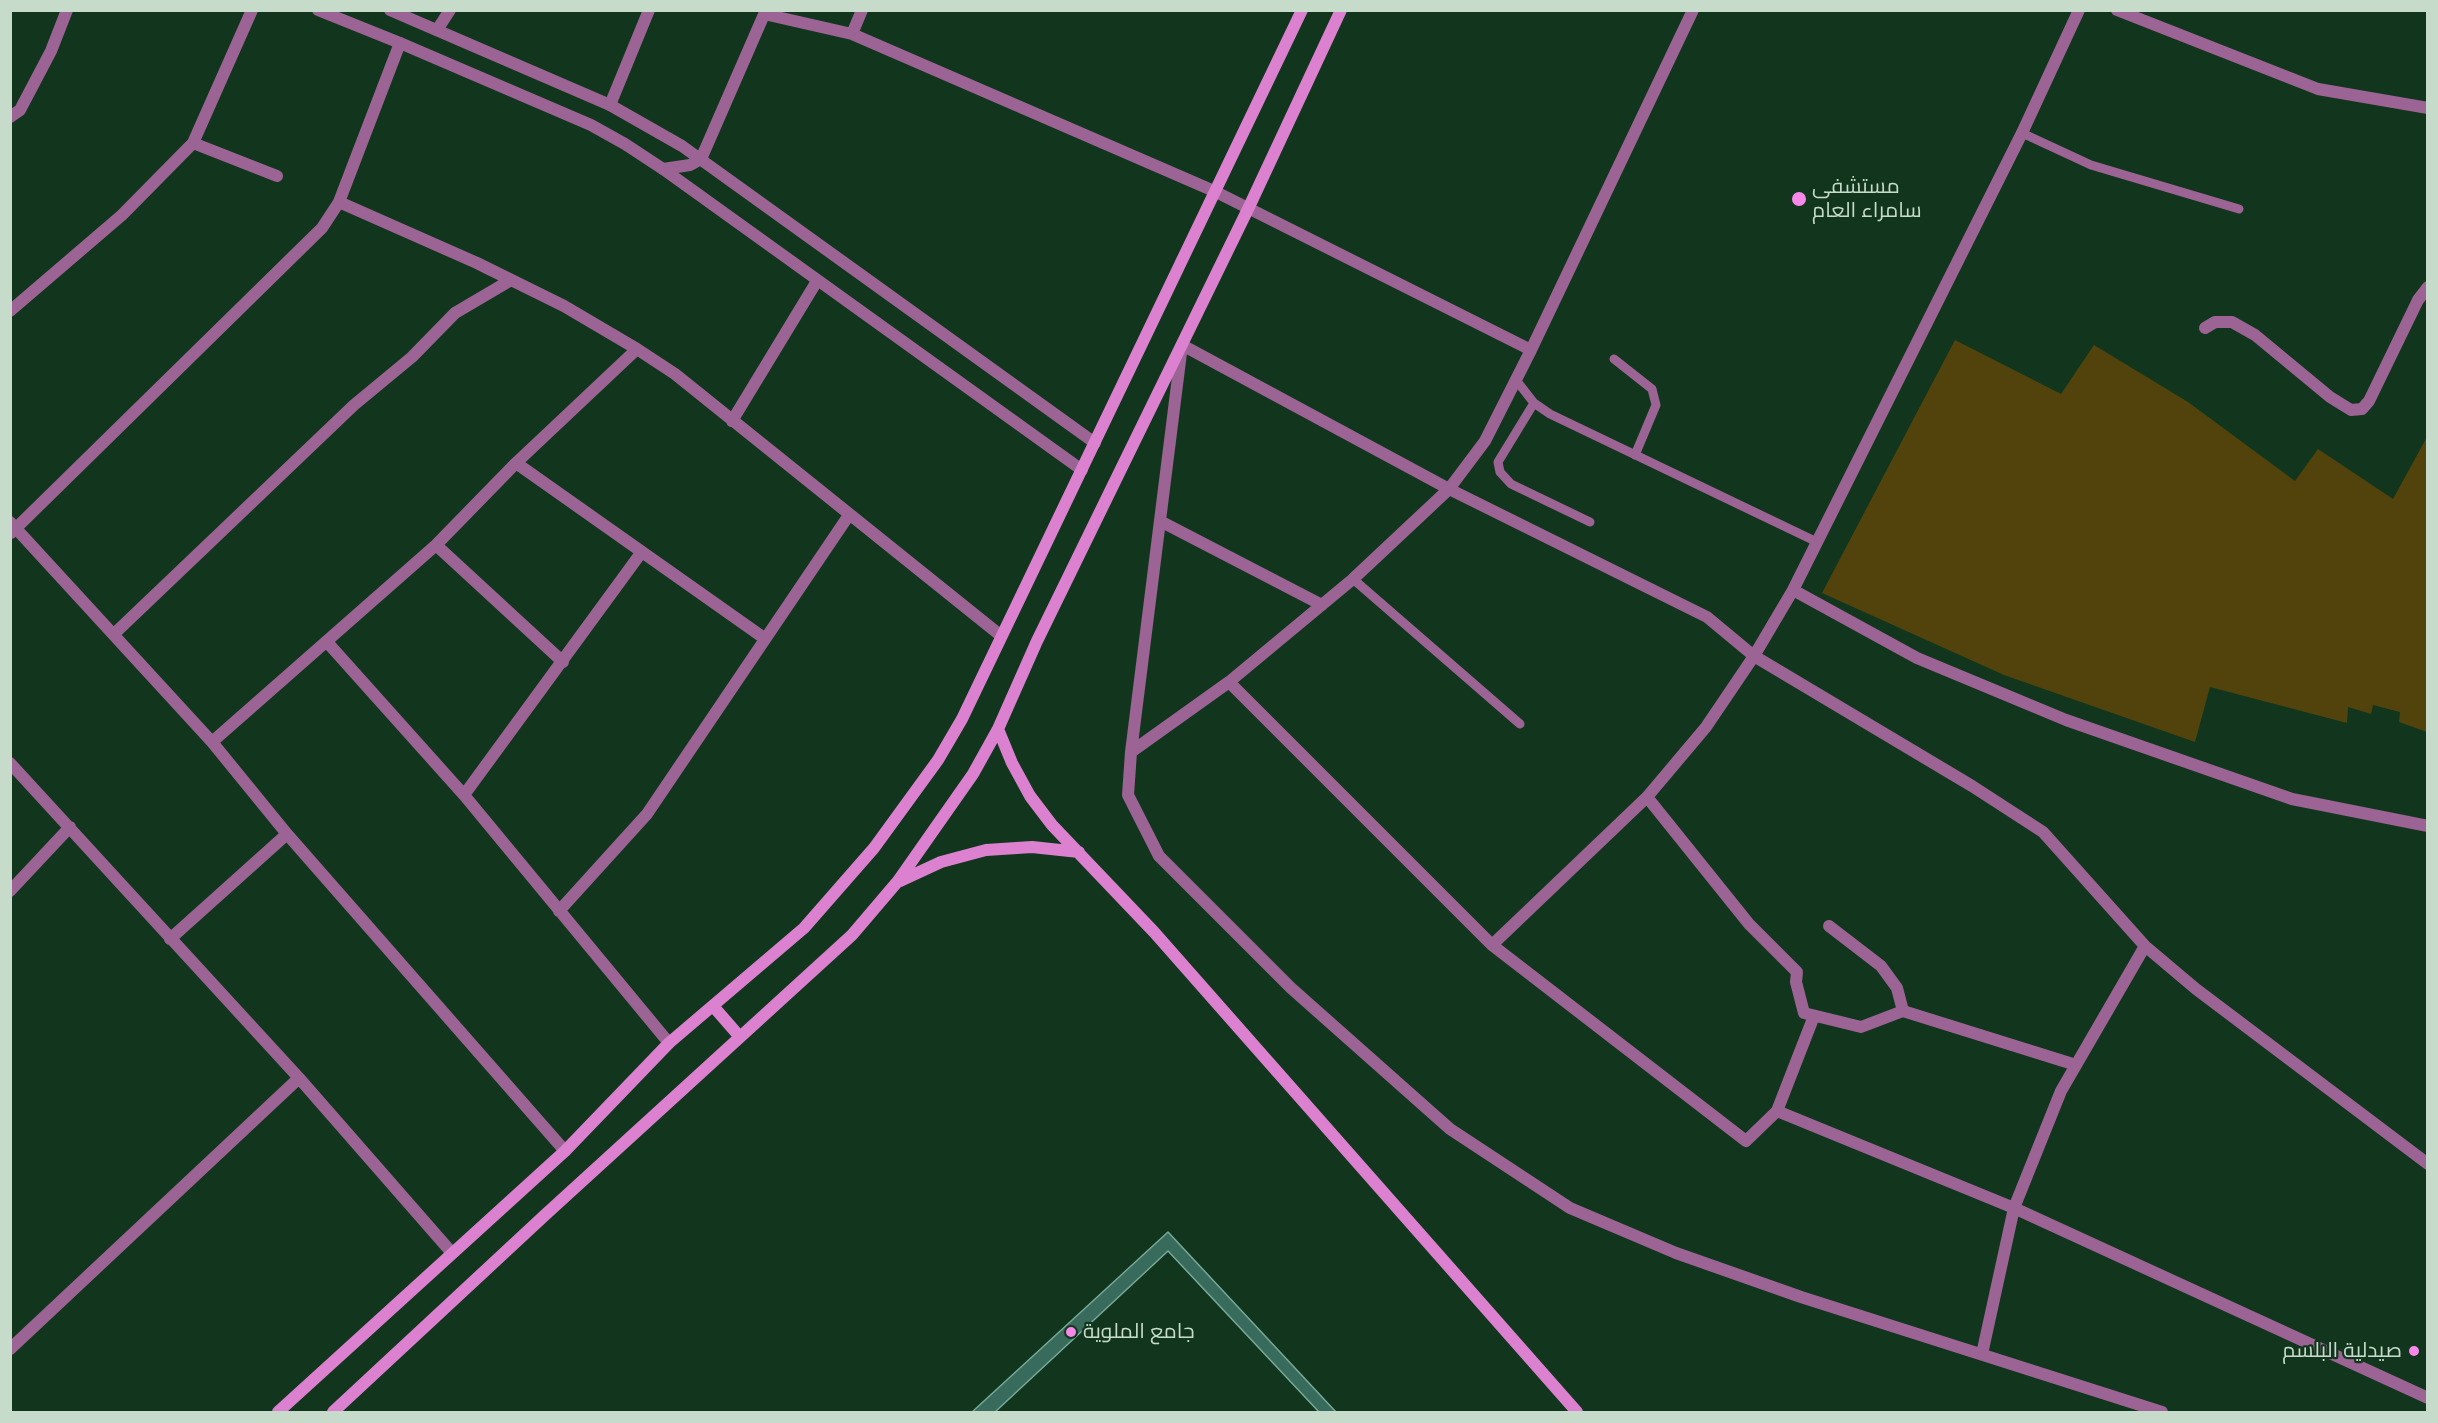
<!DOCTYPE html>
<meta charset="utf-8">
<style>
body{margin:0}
#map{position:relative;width:2438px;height:1423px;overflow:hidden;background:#11361d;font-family:Figtree,sans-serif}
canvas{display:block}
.frame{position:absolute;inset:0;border:12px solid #c7dbcb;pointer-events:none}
</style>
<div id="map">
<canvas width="2438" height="1423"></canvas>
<div class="frame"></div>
</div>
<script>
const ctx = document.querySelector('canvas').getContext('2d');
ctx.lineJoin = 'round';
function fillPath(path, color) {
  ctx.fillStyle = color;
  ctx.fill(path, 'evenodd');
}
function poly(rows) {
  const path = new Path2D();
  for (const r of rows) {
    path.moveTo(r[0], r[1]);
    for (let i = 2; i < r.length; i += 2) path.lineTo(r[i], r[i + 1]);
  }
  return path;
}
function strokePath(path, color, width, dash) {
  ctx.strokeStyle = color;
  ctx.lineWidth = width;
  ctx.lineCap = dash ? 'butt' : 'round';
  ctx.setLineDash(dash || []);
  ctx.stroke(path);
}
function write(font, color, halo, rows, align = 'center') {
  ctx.font = font + ' Figtree,Cairo,sans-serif';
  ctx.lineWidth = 4.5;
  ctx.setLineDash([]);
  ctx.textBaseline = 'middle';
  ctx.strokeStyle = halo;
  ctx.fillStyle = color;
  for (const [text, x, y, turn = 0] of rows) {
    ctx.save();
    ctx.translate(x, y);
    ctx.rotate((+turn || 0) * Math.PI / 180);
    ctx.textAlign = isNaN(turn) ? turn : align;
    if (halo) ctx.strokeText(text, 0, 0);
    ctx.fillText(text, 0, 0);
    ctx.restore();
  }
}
const green = poly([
 [1955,340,2061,394,2094,345,2188,402,2295,481,2318,449,2393,499,2427,437,2427,732,2399,722,2400,712,2373,705,2371,714,2348,707,2347,723,2210,687,2195,742,2004,675,1822,593]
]);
const building = poly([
 [1168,1232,1336,1412,1319,1412,1168,1251,995,1412,972,1412,1168,1232]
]);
const service = poly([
 [2022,133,2091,165,2239,209],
 [1614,359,1652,389,1656,405,1635,455],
 [1516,380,1534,403,1550,414,1817,542],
 [1534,403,1498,462,1500,472,1511,484,1590,522],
 [1353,579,1520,724]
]);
const minor = poly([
 [2117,10,2318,89,2428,108],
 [764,14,852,34,1214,191,1531,350],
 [437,30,450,10],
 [852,34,862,10],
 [610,105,649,10],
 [10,117,20,110,51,51,67,10],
 [193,143,277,176],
 [663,169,690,165,701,159,766,10],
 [339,202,477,263,564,306,637,349,675,374,1000,635],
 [10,311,122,215,193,143,252,10],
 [2205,328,2215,322,2232,322,2255,335,2330,397,2351,410,2362,409,2369,401,2418,300,2428,287],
 [732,421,817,281],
 [516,463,764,638],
 [1160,521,1322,605],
 [10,522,212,742,287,834,565,1151],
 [11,533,322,228,339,202,400,43],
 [436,545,563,662],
 [1793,590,1917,658,2066,720,2292,799,2428,826],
 [114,634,354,405,412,357,455,313,511,280],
 [327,642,464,795,669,1043],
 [1229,682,1353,579,1449,489,1485,441,1531,350,1693,10],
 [212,742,436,545,516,463,637,349],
 [1131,752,1229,682,1492,945,1746,1141,1777,1111,2014,1208,2428,1398],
 [10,763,299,1078,452,1253],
 [464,795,641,553],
 [1647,797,1749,924,1797,972,1796,982,1804,1013,1861,1027,1903,1011,2076,1065],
 [10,891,70,827],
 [559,911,647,814,849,515],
 [1829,926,1881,966,1897,988,1903,1011],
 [170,939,287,834],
 [1492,945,1647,797,1706,727,1754,656,1793,590,2022,133,2079,10],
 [1777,1111,1814,1016],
 [10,1349,299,1078],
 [1982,1354,2014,1208,2061,1091,2145,946],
 [2162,1412,1801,1297,1676,1253,1570,1208,1450,1129,1291,988,1159,856,1128,795,1131,752,1182,345,1449,489,1707,617,1754,656,1972,786,2043,832,2145,946,2196,989,2428,1164]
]);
const tertiary = poly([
 [318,10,400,43,591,125,625,144,663,169,1082,470],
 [390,10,610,105,682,146,1095,443]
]);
const secondary = poly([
 [998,729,1012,763,1030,796,1052,825,1154,932,1577,1412],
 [900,881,941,862,986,850,1032,847,1079,852],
 [713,1006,740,1037],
 [278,1412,565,1151,669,1043,804,928,874,848,938,760,962,719,1302,10],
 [333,1412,545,1215,852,935,898,881,973,774,998,729,1037,641,1249,207,1341,10]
]);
const markers = [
 [1799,199,8,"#f888ea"],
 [1071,1332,6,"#f888ea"],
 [2414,1351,6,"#f888ea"]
];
const poiNames = [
 ["مستشفى",1812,187],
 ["سامراء العام",1812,211],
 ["جامع الملوية",1083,1332],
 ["صيدلية البلسم",2402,1351,"right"]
];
fillPath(green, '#52430c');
fillPath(building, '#396b5c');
strokePath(building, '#7a9', 1.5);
strokePath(service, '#9c6494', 9);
strokePath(minor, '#9c6494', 12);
strokePath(tertiary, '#9c6494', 12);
strokePath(secondary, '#db81cf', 12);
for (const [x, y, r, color] of markers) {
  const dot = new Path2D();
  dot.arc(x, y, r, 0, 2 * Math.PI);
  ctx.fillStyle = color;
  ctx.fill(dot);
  strokePath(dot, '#11361d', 2);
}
write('21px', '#c7dbcb', '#11361d', poiNames, 'left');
</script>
